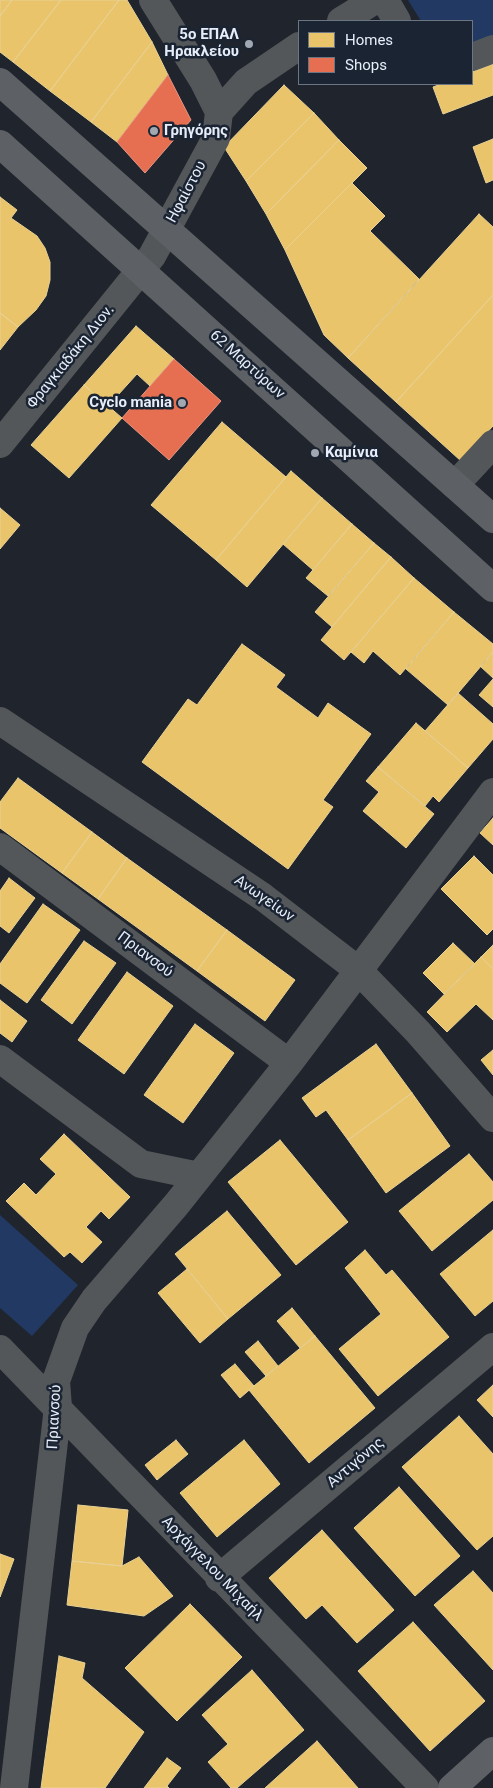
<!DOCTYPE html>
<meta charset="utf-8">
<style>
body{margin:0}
#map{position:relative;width:493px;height:1788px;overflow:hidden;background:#20252d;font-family:Roboto,sans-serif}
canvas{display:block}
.legend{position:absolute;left:298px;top:20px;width:175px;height:65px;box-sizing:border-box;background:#1a2433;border:1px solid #6c7582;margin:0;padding:6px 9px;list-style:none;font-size:15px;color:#e7eef9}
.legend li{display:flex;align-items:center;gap:10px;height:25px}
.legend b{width:25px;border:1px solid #6c7582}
</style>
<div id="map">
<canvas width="493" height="1788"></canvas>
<ul class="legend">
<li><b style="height:14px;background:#e9c46a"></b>Homes</li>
<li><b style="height:14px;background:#e76f51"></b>Shops</li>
</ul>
</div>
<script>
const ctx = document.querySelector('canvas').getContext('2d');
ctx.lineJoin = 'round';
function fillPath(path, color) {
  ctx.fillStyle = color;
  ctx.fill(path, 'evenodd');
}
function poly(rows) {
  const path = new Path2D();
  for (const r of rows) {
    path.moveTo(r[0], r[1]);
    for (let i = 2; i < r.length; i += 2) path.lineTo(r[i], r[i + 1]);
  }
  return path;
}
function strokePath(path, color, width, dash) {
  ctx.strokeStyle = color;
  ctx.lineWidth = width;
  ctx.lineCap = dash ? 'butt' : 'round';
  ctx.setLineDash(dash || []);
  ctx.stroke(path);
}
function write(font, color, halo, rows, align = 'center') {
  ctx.font = font + ' Roboto,sans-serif';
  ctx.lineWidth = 5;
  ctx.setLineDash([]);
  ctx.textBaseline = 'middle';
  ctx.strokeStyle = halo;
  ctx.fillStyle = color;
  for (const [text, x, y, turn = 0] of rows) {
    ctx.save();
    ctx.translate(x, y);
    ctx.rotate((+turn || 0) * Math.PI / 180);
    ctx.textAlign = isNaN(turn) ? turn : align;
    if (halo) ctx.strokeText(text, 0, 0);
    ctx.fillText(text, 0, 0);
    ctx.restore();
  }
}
const green = poly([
 [408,0,493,0,493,37,472,44,472,21,421,21],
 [0,1215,78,1285,32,1336,0,1308]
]);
const homes = poly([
 [0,0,12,0,0,16,0,0],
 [12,0,61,0,13,62,0,52,0,16,12,0],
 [61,0,119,0,50,91,13,62,61,0],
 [119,0,127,0,152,42,91,122,50,91,119,0],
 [152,42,168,75,117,142,91,122,152,42],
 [493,64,493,95,443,114,433,87,441,84,472,84,472,72,493,64],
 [284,85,314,113,246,181,224,147,284,85],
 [314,113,339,140,266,214,246,181,314,113],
 [493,139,493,180,486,183,473,147,493,139],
 [339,140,367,168,285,250,266,214,339,140],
 [352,183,385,216,370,231,419,279,348,358,324,335,285,250,352,183],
 [0,197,17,210,11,218,37,236,45,248,50,262,50,280,46,296,36,310,18,327,0,313,0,197],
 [479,214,493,227,493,295,396,402,348,358,479,214],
 [493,295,493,426,461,461,396,402,493,295],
 [0,313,18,327,0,350,0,313],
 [136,326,174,359,150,386,137,374,108,406,84,385,136,326],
 [84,385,122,418,69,478,31,445,84,385],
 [222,422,286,477,216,560,151,505,222,422],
 [291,471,322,498,247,587,216,560,291,471],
 [322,498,352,524,313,570,283,544,322,498],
 [0,508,20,525,0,549,0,508],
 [352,524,374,543,328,596,306,578,352,524],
 [374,543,391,557,332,627,315,612,374,543],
 [391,557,414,578,344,660,321,640,391,557],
 [414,578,454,612,400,675,373,651,364,663,351,652,414,578],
 [454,612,493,644,493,652,448,705,406,669,454,612],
 [242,644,285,675,276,687,318,718,328,703,371,734,323,800,333,807,288,869,142,762,188,699,197,705,242,644],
 [493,652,493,678,480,666,493,652],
 [493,679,493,707,479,695,493,679],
 [458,693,493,724,493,739,468,768,425,731,458,693],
 [416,723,468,768,439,802,433,796,425,806,378,767,416,723],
 [378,767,434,814,406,848,363,811,379,792,366,781,378,767],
 [18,778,92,832,62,873,0,828,0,802,18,778],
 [493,818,493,845,480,833,493,818],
 [92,832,127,858,98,899,62,873,92,832],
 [474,856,493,875,493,929,487,935,441,889,474,856],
 [127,858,227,930,197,971,98,899,127,858],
 [9,878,35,898,9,933,0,926,0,891,9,878],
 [43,904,80,930,27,1003,0,983,0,964,43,904],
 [227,930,295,980,265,1021,197,971,227,930],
 [84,941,116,963,72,1024,41,1000,84,941],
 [453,943,475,964,444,994,423,973,453,943],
 [493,945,493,969,481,957,493,945],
 [481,957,493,969,493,1020,476,1004,447,1032,427,1012,481,957],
 [127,972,173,1006,124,1074,78,1040,127,972],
 [0,1000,27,1021,12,1042,0,1033,0,1000],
 [195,1024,234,1053,183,1123,144,1095,195,1024],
 [376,1044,412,1093,348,1140,326,1110,316,1117,302,1098,376,1044],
 [493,1050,493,1075,481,1060,493,1050],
 [412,1093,450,1146,386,1193,348,1140,412,1093],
 [64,1134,130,1197,109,1219,101,1211,86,1227,102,1242,82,1263,70,1252,64,1257,6,1201,24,1183,36,1195,56,1174,40,1159,64,1134],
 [280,1140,348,1222,296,1265,228,1182,280,1140],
 [469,1154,493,1182,493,1200,432,1251,399,1211,469,1154],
 [227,1211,281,1275,228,1319,175,1254,227,1211],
 [493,1230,493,1301,475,1316,440,1274,493,1230],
 [365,1250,386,1275,392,1270,449,1337,378,1396,339,1349,381,1314,345,1268,365,1250],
 [187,1269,228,1319,200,1343,158,1293,187,1269],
 [292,1308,315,1336,300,1348,277,1321,292,1308],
 [315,1336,375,1408,309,1463,249,1390,315,1336],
 [258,1341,278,1366,266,1376,245,1352,258,1341],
 [235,1364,254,1386,240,1398,221,1375,235,1364],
 [493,1385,493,1417,477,1400,493,1385],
 [459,1416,493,1454,493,1536,477,1550,402,1467,459,1416],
 [176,1440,188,1454,157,1480,145,1465,176,1440],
 [244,1440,280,1484,217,1537,180,1493,244,1440],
 [399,1487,460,1556,415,1596,354,1528,399,1487],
 [78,1505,128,1510,122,1566,72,1561,78,1505],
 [322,1530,394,1610,357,1643,322,1605,306,1619,269,1578,322,1530],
 [0,1554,14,1559,0,1597,0,1554],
 [139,1557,173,1596,144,1616,67,1605,72,1561,122,1566,139,1557],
 [473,1571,493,1593,493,1670,434,1605,473,1571],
 [190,1604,242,1657,177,1721,125,1668,190,1604],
 [413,1622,485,1701,430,1751,358,1671,413,1622],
 [59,1656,85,1663,82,1678,144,1732,105,1788,41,1788,59,1656],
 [252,1670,304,1730,237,1788,231,1788,208,1762,228,1744,202,1715,252,1670],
 [317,1741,358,1788,265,1788,317,1741],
 [167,1758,181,1768,167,1786,169,1788,144,1788,167,1758]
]);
const shops = poly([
 [168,75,191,120,145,173,117,142,168,75],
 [174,359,221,401,169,460,122,418,174,359]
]);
const minor = poly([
 [153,0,203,80,219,112],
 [385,0,397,21],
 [341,21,375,0],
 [472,57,493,49],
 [0,444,152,256,216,138,219,112,246,82,299,46],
 [455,485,493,444],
 [0,721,263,897,358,970,418,1032,493,1118],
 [0,847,289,1063],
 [0,1059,141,1164,199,1176],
 [0,1349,425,1788],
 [219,1578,493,1347],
 [14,1788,58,1407,56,1381,75,1328,94,1300,176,1205,289,1063,493,792]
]);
const major = poly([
 [0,82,493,519],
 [0,144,493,588],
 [452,1788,493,1751]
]);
const markers = [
 [249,44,5,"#a1a8b2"],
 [154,131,5,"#a1a8b2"],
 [182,403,5,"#a1a8b2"],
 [315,453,5,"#a1a8b2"]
];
const poiNames = [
 ["5ο ΕΠΑΛ",239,35],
 ["Ηρακλείου",239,52],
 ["Γρηγόρης",164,131,"left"],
 ["Cyclo mania",172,403],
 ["Καμίνια",325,453,"left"]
];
const streetNames = [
 ["Ηφαίστου",187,192,-62],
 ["Φραγκιαδάκη Διον.",71,357,-51],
 ["62 Μαρτύρων",247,365,42],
 ["Ανωγείων",264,899,35],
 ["Πριανσού",145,955,37],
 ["Πριανσού",55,1417,-87],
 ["Αντιγόνης",356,1463,-40],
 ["Αρχάγγελου Μιχαήλ",212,1569,46]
];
fillPath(green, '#213963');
fillPath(homes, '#e9c46a');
strokePath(homes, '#e8d195', 1);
fillPath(shops, '#e76f51');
strokePath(shops, '#e79583', 1);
strokePath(minor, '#54575a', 28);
strokePath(major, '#5d6064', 28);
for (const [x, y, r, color] of markers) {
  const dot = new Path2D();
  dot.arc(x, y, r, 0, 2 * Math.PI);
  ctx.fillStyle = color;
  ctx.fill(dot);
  strokePath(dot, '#1a2433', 2);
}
write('bold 15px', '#e7eef9', '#1a2433', poiNames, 'right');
write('15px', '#e7eef9', '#1a2433', streetNames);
</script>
